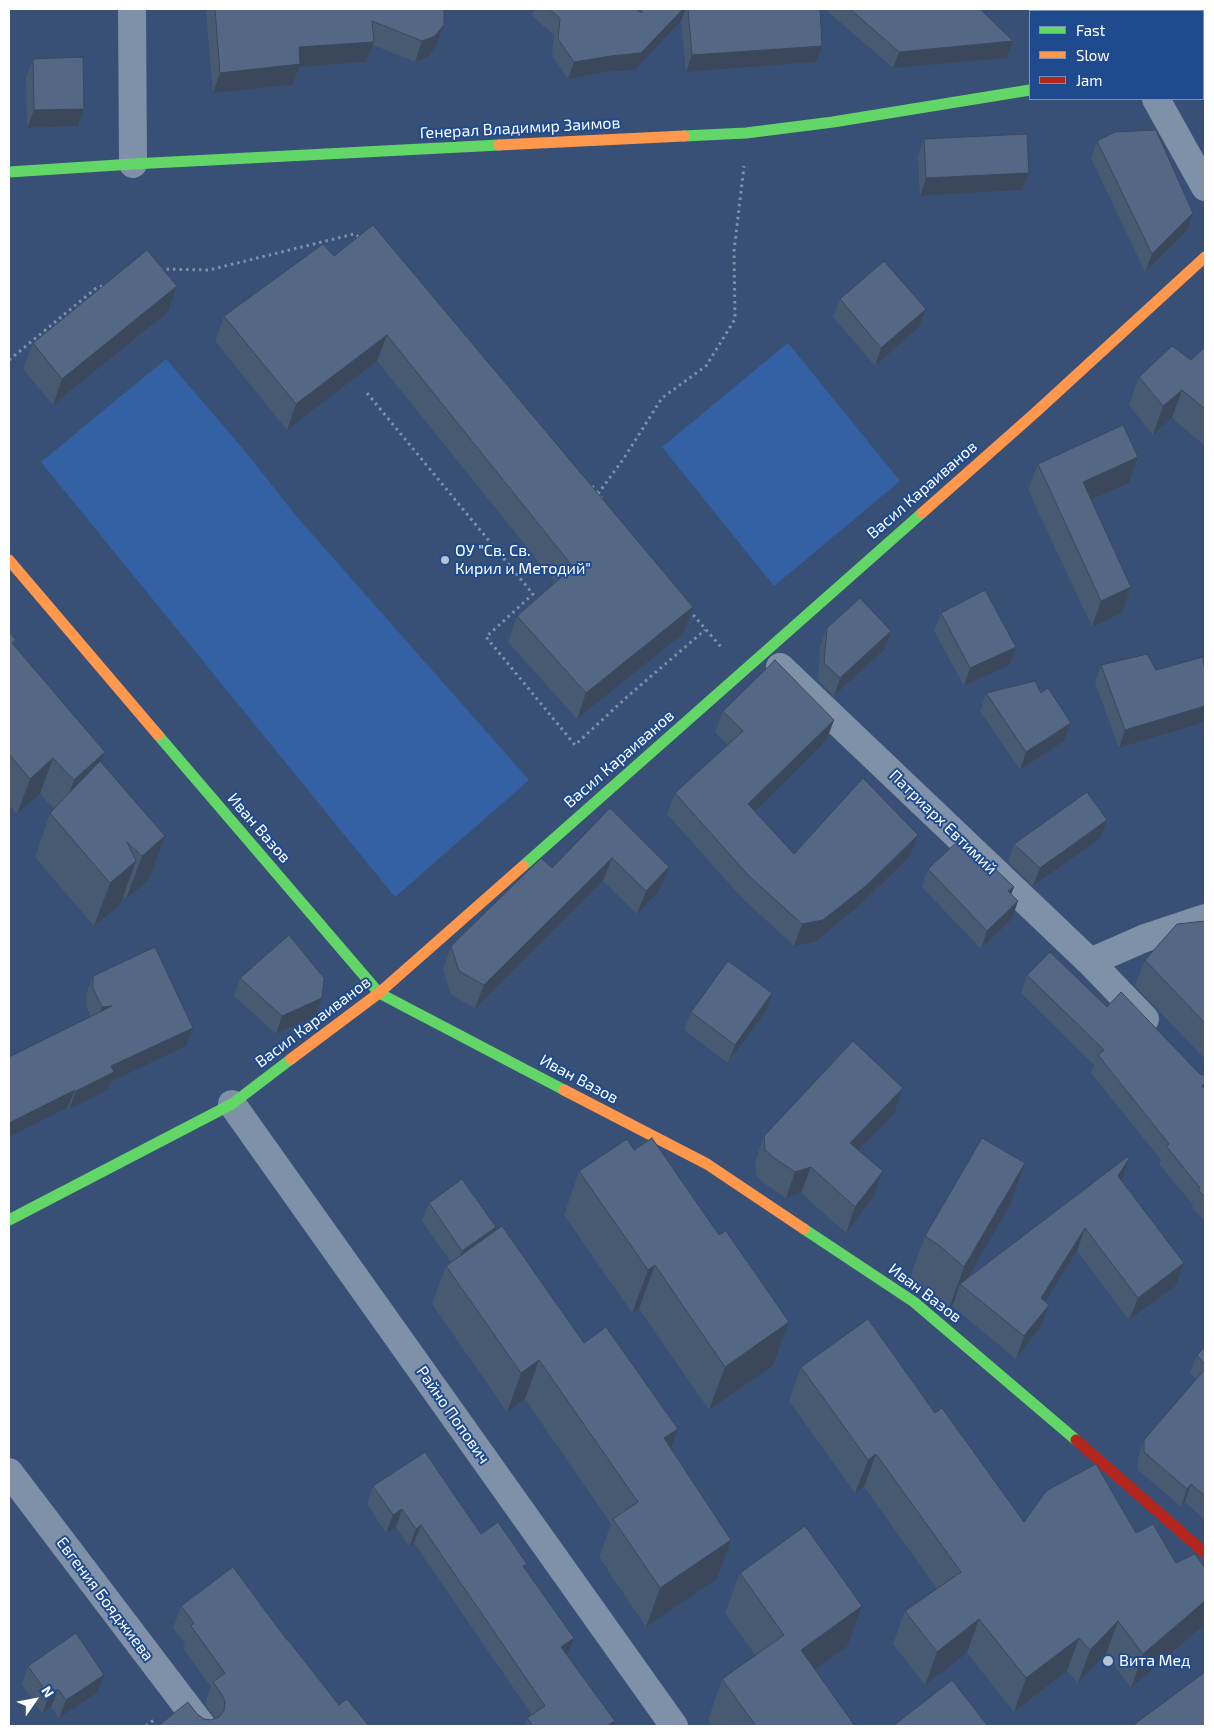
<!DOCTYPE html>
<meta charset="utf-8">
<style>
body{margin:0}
#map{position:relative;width:1214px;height:1735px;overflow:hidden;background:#385075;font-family:"Exo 2",sans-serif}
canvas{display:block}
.frame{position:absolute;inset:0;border:10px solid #fff;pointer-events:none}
.legend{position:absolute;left:1029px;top:10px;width:175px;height:90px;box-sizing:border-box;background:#1f4b8e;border:1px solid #7993bb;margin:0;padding:6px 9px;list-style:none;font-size:15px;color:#fff}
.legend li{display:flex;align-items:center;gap:10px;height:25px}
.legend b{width:25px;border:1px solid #7993bb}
.north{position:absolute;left:10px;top:1675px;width:50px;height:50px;-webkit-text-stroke:4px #1f4b8e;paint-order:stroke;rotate:57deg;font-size:14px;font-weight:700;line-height:20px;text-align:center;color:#fff}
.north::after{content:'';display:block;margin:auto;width:18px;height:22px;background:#fff;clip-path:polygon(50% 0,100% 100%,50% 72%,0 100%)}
</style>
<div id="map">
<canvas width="1214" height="1735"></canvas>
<div class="frame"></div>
<ul class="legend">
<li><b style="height:6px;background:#63d668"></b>Fast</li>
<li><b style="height:6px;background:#ff974d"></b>Slow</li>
<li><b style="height:6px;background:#b3261e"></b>Jam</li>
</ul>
<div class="north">N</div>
</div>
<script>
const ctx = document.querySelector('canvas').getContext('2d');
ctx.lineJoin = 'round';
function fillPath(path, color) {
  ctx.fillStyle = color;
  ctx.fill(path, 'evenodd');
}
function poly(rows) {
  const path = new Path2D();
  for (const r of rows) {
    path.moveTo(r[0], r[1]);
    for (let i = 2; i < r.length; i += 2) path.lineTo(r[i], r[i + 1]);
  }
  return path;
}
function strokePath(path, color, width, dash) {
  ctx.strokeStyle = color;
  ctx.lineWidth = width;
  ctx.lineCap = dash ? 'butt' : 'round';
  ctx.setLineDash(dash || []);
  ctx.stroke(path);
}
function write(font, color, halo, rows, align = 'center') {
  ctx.font = font + ' "Exo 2",sans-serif';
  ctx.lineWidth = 4;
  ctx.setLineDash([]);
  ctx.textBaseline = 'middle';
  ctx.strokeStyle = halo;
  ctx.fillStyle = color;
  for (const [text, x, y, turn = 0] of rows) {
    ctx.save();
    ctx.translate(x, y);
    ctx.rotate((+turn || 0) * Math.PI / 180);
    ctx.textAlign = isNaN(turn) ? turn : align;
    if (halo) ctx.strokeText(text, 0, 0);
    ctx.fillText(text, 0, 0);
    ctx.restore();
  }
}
const green = poly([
 [788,343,900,481,774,586,662,447],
 [166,359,244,450,297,517,529,780,395,897,41,462]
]);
const path = poly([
 [160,269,209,270,354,234,362,239],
 [9,360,95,289,107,284],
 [367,393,533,594,486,637,575,745,628,696,705,630],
 [592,486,602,499],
 [598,494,624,458,662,398,706,366,735,319,734,251,744,166],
 [689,610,721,647],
 [146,1726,155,1719]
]);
const street = poly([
 [132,9,133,164],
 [1156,99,1205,187],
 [780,667,1090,962,1145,1019],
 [1090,962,1145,938,1205,918],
 [232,1104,674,1726],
 [9,1472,202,1726]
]);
const fast = poly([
 [1203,15,1205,13],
 [684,136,746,133,833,122,1030,90],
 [9,172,133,164,499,145],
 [158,735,379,993,564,1090],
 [523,866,922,513],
 [9,1220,232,1104,291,1059],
 [804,1229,914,1302,1076,1440]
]);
const slow = poly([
 [499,145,684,136],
 [922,513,1036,412,1205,257],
 [9,560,158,735],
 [291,1059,379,993,523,866],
 [564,1090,707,1164,804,1229]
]);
const jam = poly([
 [1076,1440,1205,1553]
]);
const wall = poly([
 [207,9,444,9,436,46,428,57,415,62,373,45,366,62,299,67,293,85,213,93,206,12],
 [535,9,820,9,816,62,686,72,681,21,635,70,605,72,568,79,552,55,554,35,532,16],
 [825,9,980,9,1013,41,1007,58,893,68],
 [33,59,84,109,78,126,27,128,26,77],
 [924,139,1029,173,1022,190,920,196,918,157],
 [1097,141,1193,213,1187,231,1145,272,1091,158],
 [323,244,684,633,577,719,508,642,517,616,555,582,377,361,287,430,215,341,224,316],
 [840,299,926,309,919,327,875,366,833,317],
 [168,312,53,405,23,369,33,343],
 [1205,347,1205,446,1172,418,1153,435,1129,405,1139,377,1191,360],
 [1138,457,1129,483,1091,500,1122,613,1092,627,1028,490,1038,464],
 [941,613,1016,647,1010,665,964,686,934,631],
 [827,628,891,631,885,649,834,696,818,680,820,646],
 [9,632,16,640,14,645,102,763,165,836,149,880,126,899,123,896,120,905,94,926,35,857,50,813,54,809,40,794,17,814,9,805],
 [1101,665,1156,670,1205,666,1205,722,1119,748,1095,683],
 [986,693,1041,693,1071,723,1064,741,1020,770,980,711],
 [723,711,834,720,826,741,754,811,794,854,910,856,859,906,815,942,794,946,741,897,667,814,675,793,728,745,715,732],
 [610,808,660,890,637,914,603,881,475,1009,451,994,443,969,451,946,552,868],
 [1107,820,1101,838,1033,886,1008,862,1014,844],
 [984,865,1014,887,1011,894,1012,919,981,949,922,887,928,869],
 [1205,921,1205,1059,1135,986,1145,960],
 [1027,975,1107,1007,1200,1074,1205,1076,1205,1221,1192,1208,1193,1205,1159,1164,1161,1160,1091,1073,1094,1065,1021,993],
 [93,976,186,1046,111,1082,108,1090,69,1109,68,1107,91,1017,86,1006,86,994],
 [240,978,322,998,316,1016,276,1034,234,996],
 [766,1011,728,1063,684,1030,691,1012],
 [903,1088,894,1114,858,1151,873,1197,846,1233,801,1193,786,1198,765,1184,756,1176,755,1162,764,1136],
 [579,1171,719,1235,789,1322,773,1366,709,1410,639,1309,632,1313,564,1215],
 [1122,1181,1176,1286,1129,1320,1077,1251,1045,1301,1041,1327,1016,1359,952,1306,954,1302,948,1311,924,1290,909,1280,925,1236,1009,1207,967,1278],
 [429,1203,496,1227,494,1232,584,1343,678,1429,671,1448,731,1540,717,1579,646,1627,599,1557,611,1524,525,1399,507,1412,432,1304,446,1266,451,1262,422,1221],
 [1205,1347,1205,1520,1185,1502,1181,1507,1138,1470,1138,1458,1144,1440,1196,1380,1190,1373,1197,1355],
 [801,1367,935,1413,1024,1522,1136,1533,1176,1563,1195,1554,1131,1688,1106,1654,1078,1683,1067,1671,1014,1712,967,1653,925,1685,893,1644,905,1611,937,1589,864,1487,855,1493,789,1401],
 [373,1486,481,1534,525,1569,568,1656,613,1726,524,1726,527,1718,532,1715,414,1543,409,1547,396,1527,386,1533,367,1504],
 [740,1573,847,1647,815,1670,855,1726,712,1726,708,1720,722,1679,756,1656,725,1613],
 [181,1606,287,1640,339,1705,369,1726,158,1726,197,1714,204,1719,211,1720,215,1718,205,1704,211,1687,183,1648,185,1643,173,1628],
 [28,1666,97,1693,59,1718,51,1707,42,1714,22,1684]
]);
const shadedWall = poly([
 [683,9,686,9,681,21,635,70,605,72,568,79,574,62],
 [444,25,436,46,428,57,415,62,422,41],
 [1013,41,1007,58,893,68,899,52],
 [374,42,366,62,299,67,293,85,213,93,220,73,299,47],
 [822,46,816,62,686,72,692,55],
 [84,109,78,126,27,128,34,110],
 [1029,173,1022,190,920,196,926,178],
 [1193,213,1187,231,1145,272,1152,254],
 [177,286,168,312,53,405,62,379],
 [926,309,919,327,875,366,881,348],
 [387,335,377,361,287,430,296,404],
 [1182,390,1172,418,1153,435,1163,406],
 [1138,457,1129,483,1073,508,1083,482],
 [1131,587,1122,613,1092,627,1101,601],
 [693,607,684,633,577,719,586,693],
 [891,631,885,649,834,696,840,678],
 [1016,647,1010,665,964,686,970,668],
 [1205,706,1205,722,1119,748,1125,730],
 [834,720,826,741,740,826,748,804],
 [1071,723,1064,741,1020,770,1026,752],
 [105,752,92,788,60,816,74,780],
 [53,758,40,794,17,814,30,779],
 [1107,820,1101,838,1033,886,1040,868],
 [918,835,910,856,859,906,815,942,794,946,802,924],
 [165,836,149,880,126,899,142,856],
 [612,858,603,881,475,1009,484,985],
 [136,861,120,905,94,926,110,883],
 [669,867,660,890,637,914,646,891],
 [1014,887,1007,905,1008,891],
 [1018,901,1012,919,981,949,987,931],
 [772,993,766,1011,728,1063,735,1045],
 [322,998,316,1016,276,1034,282,1016],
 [112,1006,95,1025,102,1007],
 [193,1028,186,1046,111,1082,108,1090,69,1109,76,1091,111,1066],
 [1205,1083,1205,1091,1202,1086],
 [903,1088,894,1114,840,1169,850,1143],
 [75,1090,68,1107,9,1137,9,1123],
 [1129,1159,1121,1182,1118,1176],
 [1025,1163,1009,1207,963,1286,960,1284,954,1302,948,1311,964,1267],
 [811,1167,801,1193,786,1198,795,1172],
 [883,1171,873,1197,846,1233,855,1207],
 [496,1227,489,1245,456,1269,462,1251],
 [1085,1228,1077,1251,1033,1321,1041,1298],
 [1184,1263,1176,1286,1129,1320,1138,1298],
 [655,1265,639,1309,632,1313,648,1270],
 [1049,1305,1041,1327,1016,1359,1024,1336],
 [789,1322,773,1366,709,1410,725,1367],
 [539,1360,525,1399,507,1412,521,1373],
 [678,1429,664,1468,664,1438],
 [876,1454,864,1487,855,1493,868,1460],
 [1191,1484,1185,1502,1181,1507,1187,1489],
 [402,1509,396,1527,386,1533,393,1515],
 [421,1525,414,1543,409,1547,416,1529],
 [731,1540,717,1579,646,1627,660,1588],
 [1205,1601,1205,1624,1131,1688,1143,1654],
 [862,1606,847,1647,786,1690,801,1650],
 [979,1619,967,1653,925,1685,937,1652],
 [1118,1621,1106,1654,1078,1683,1090,1650],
 [574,1638,567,1656,561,1647],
 [1079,1638,1067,1671,1014,1712,1026,1678],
 [104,1675,97,1693,59,1718,66,1700],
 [58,1689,51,1707,42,1714,49,1696],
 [615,1721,613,1726,607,1726]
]);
const building = poly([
 [215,9,444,9,444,25,435,36,422,41,372,21,374,42,299,47,300,64,220,73,215,9],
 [549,9,636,9,642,13,641,9,683,9,641,53,611,56,574,62,558,39,560,18,549,9],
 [688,9,820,9,822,46,692,55,688,9],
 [850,9,980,9,1013,41,899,52,850,9],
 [83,57,84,109,34,110,33,59,83,57],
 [1156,130,1193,213,1152,254,1097,141,1115,132,1156,130],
 [1027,134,1029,173,926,178,924,139,1027,134],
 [373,225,693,607,586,693,517,616,573,567,387,335,296,404,224,316,323,244,334,256,373,225],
 [147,250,177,286,62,379,33,343,147,250],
 [884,261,926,309,881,348,840,299,884,261],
 [1172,346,1191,360,1205,347,1205,409,1182,390,1163,406,1139,377,1172,346],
 [1123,425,1138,457,1083,482,1131,587,1101,601,1038,464,1123,425],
 [985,590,1016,647,970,668,941,613,985,590],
 [860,598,891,631,840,678,824,663,827,628,860,598],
 [9,632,16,640,12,643,105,752,74,780,53,758,30,779,9,754,9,632],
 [1147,654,1156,670,1203,657,1204,667,1205,666,1205,706,1125,730,1101,665,1147,654],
 [775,660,834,720,748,804,794,854,863,778,918,835,867,885,823,920,802,924,749,876,675,793,743,731,723,711,775,660],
 [1035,681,1041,693,1048,688,1071,723,1026,752,986,693,1035,681],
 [100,761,165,836,142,856,127,842,136,861,110,883,50,813,100,761],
 [1087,792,1107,820,1040,868,1014,844,1087,792],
 [610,808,669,867,646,891,612,858,484,985,459,971,451,946,541,858,552,868,610,808],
 [959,840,984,865,988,862,1014,887,1008,891,1018,901,987,931,928,869,959,840],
 [1205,921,1205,1023,1145,960,1177,924,1205,921],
 [289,935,324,978,322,998,282,1016,240,978,289,935],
 [155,947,193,1028,111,1066,114,1072,76,1091,75,1090,9,1123,9,1057,112,1006,102,1007,93,988,93,976,155,947],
 [1050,952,1107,1007,1121,992,1200,1074,1205,1076,1205,1083,1202,1086,1205,1090,1205,1197,1198,1190,1200,1188,1166,1146,1169,1144,1098,1055,1104,1050,1027,975,1050,952],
 [728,961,772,993,735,1045,691,1012,728,961],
 [853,1041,903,1088,850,1143,883,1171,855,1207,811,1167,795,1172,774,1158,765,1150,764,1136,853,1041],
 [652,1138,719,1235,726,1231,789,1322,725,1367,655,1265,648,1270,579,1171,627,1139,634,1150,652,1138],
 [982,1138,1025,1163,964,1267,940,1246,925,1236,982,1138],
 [1127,1157,1129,1159,1118,1176,1184,1263,1138,1298,1085,1228,1041,1298,1049,1305,1024,1336,960,1284,1127,1157],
 [462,1179,496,1227,462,1251,429,1203,462,1179],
 [502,1226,584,1343,606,1327,678,1429,664,1438,731,1540,660,1588,613,1519,638,1502,539,1360,521,1373,446,1266,502,1226],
 [868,1319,935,1413,942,1408,1024,1522,1046,1491,1096,1464,1136,1533,1153,1524,1176,1563,1195,1554,1205,1568,1205,1601,1143,1654,1118,1621,1090,1650,1079,1638,1026,1678,979,1619,937,1652,905,1611,961,1572,876,1454,868,1460,801,1367,868,1319],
 [1205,1347,1205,1365,1197,1355,1205,1347],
 [1205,1369,1205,1496,1191,1484,1187,1489,1144,1452,1144,1440,1205,1369],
 [425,1452,481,1534,498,1522,527,1564,523,1566,574,1638,561,1647,615,1721,607,1726,533,1726,527,1718,545,1706,421,1525,416,1529,402,1509,393,1515,373,1486,425,1452],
 [805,1526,862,1606,801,1650,855,1726,756,1726,722,1679,784,1635,740,1573,805,1526],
 [233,1567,287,1640,288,1640,339,1705,347,1699,369,1726,158,1726,188,1702,197,1714,204,1719,211,1720,219,1717,224,1711,225,1702,222,1695,213,1682,225,1673,191,1626,194,1623,181,1606,233,1567],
 [76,1633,104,1675,66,1700,58,1689,49,1696,28,1666,76,1633],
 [1205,1672,1205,1726,1132,1726,1205,1672],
 [952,1680,988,1726,893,1726,952,1680]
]);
const markers = [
 [445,560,5,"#b9c2cf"],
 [1108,1661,6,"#b9c2cf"]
];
const streetNames = [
 ["Генерал Владимир Заимов",520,128,-3],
 ["Васил Караиванов",922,490,-41],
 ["Васил Караиванов",619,759,-41],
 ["Патриарх Евтимий",943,822,44],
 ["Иван Вазов",259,828,49],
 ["Васил Караиванов",313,1022,-37],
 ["Иван Вазов",579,1079,28],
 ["Иван Вазов",925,1293,37],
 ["Райно Попович",453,1415,55],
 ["Евгения Бояджиева",105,1599,53]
];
const poiNames = [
 ["ОУ \"Св. Св.",455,551],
 ["Кирил и Методий\"",455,569],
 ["Вита Мед",1119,1661]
];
fillPath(green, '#3361a4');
strokePath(path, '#7f91a8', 3, [2.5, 4]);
strokePath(street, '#7f91a8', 28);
strokePath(fast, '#63d668', 11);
strokePath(slow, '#ff974d', 11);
strokePath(jam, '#b3261e', 11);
fillPath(wall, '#485972');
fillPath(shadedWall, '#3b485c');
fillPath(building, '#546784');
strokePath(building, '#3b485c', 1);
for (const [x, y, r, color] of markers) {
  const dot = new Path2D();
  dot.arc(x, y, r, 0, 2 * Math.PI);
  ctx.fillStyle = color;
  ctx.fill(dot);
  strokePath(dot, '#1f4b8e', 2);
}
write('16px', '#fff', '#1f4b8e', streetNames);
write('16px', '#fff', '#1f4b8e', poiNames, 'left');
</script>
